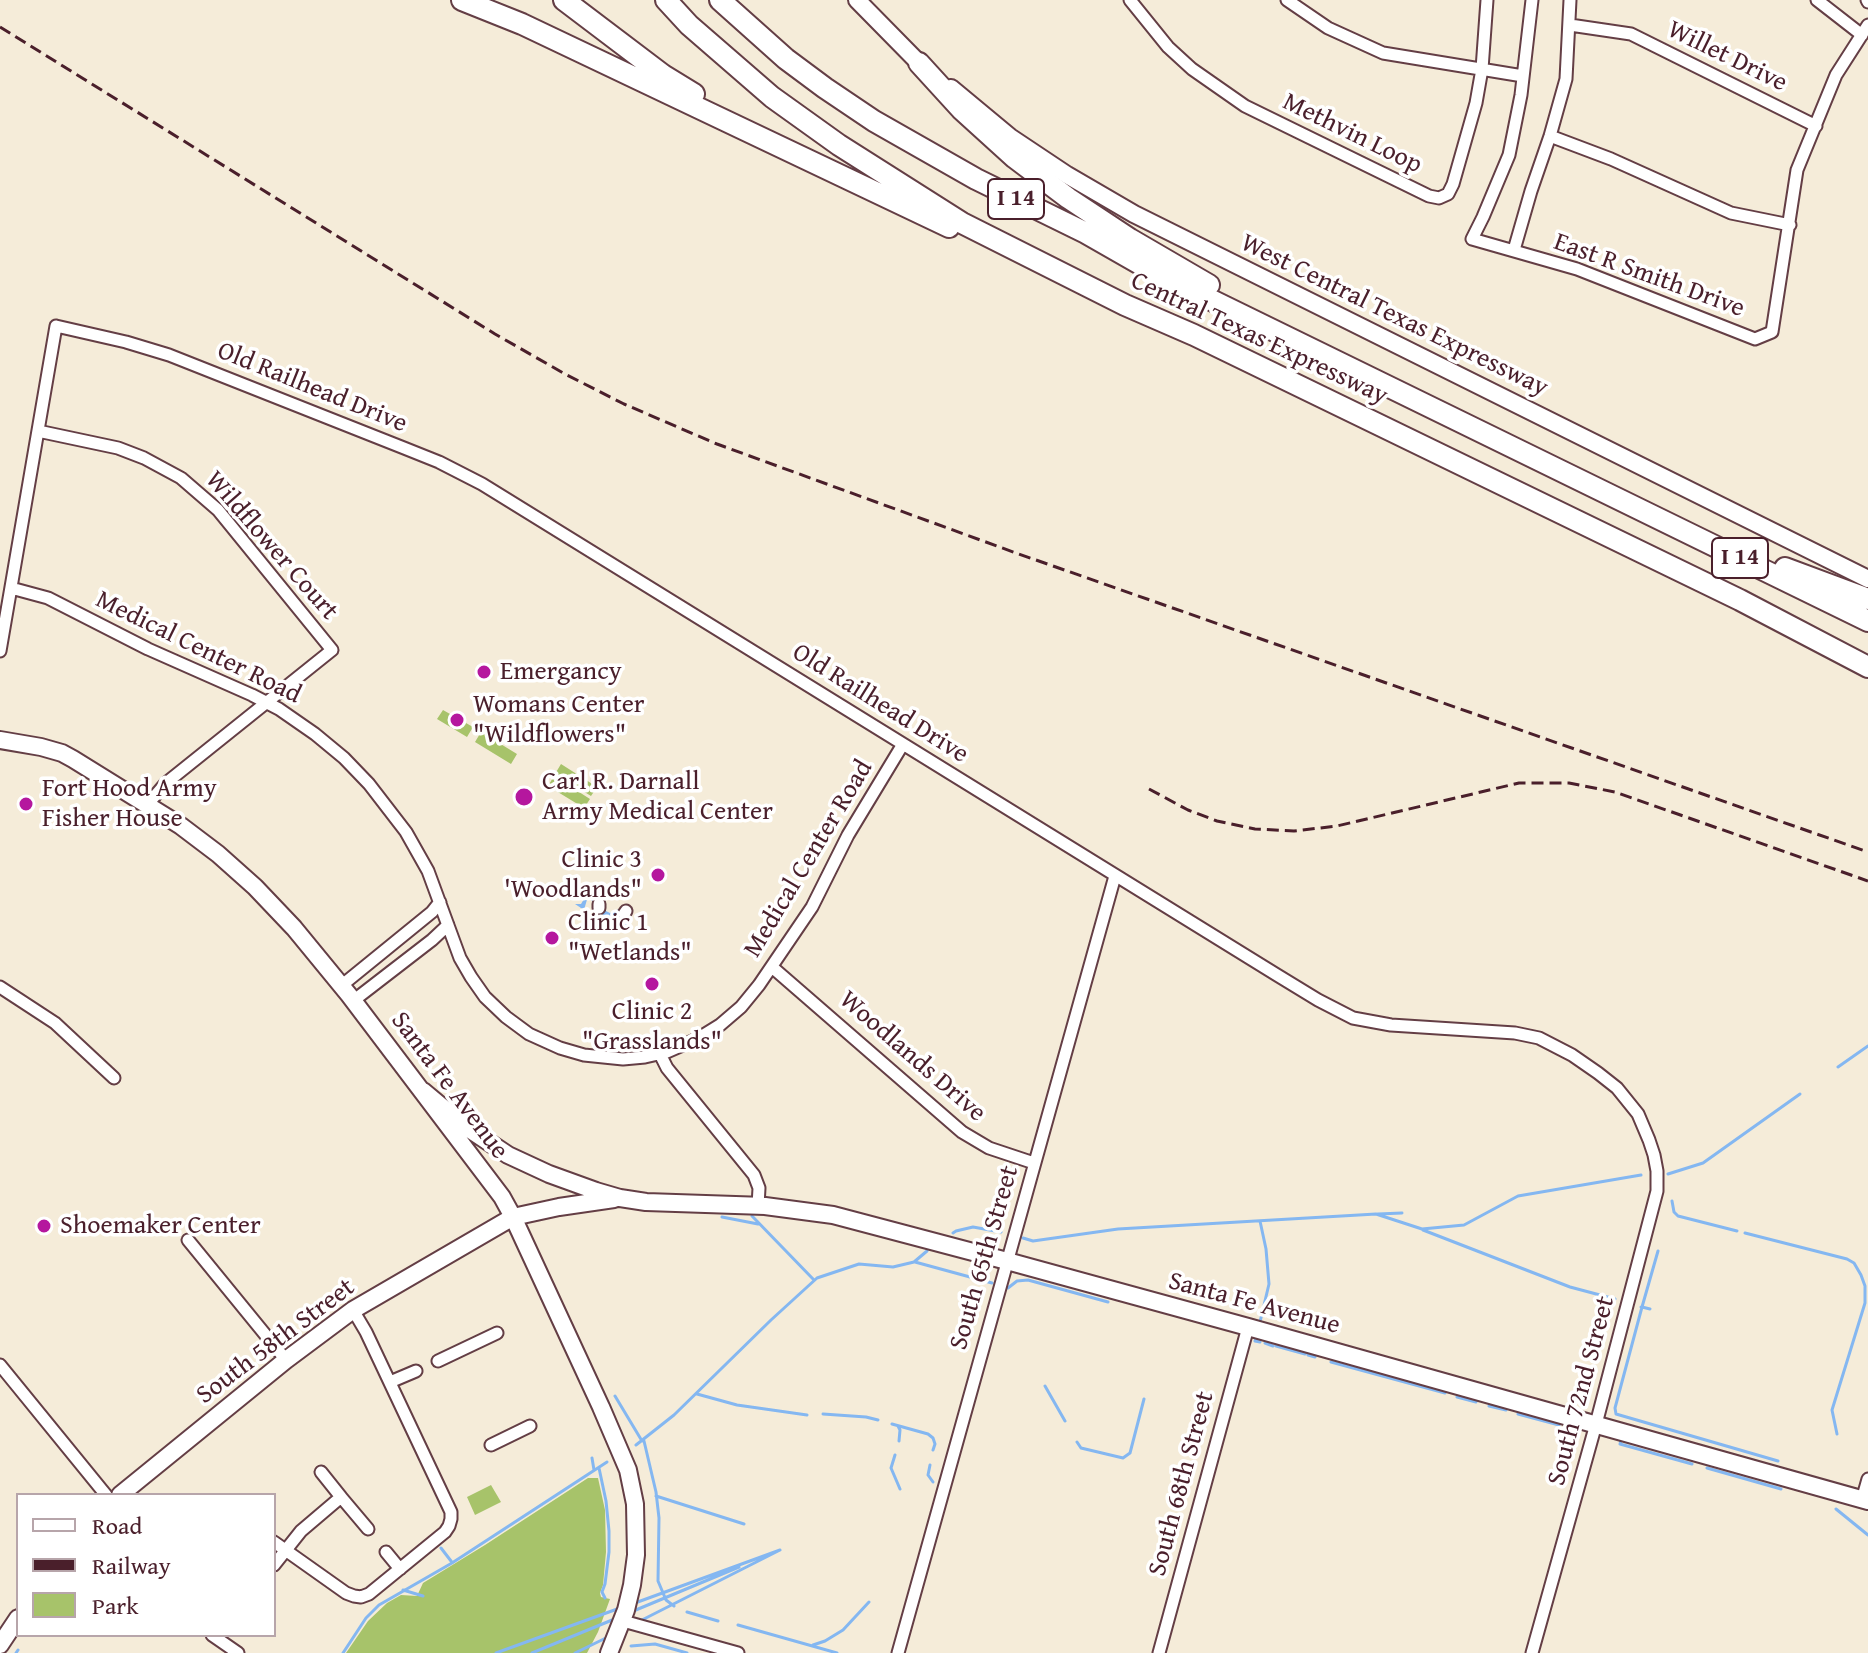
<!DOCTYPE html>
<style>
body{margin:0}
#map{position:relative;width:1868px;height:1653px;overflow:hidden;background:#f5ecd9;font-family:"Gentium Book Plus",serif}
canvas{display:block}
.legend{position:absolute;left:16px;top:1493px;width:260px;height:144px;box-sizing:border-box;background:#fff;border:2px solid #b7a5aa;margin:0;padding:10px 14px;list-style:none;font-size:24px;color:#4a1f2b}
.legend li{display:flex;align-items:center;gap:16px;height:40px}
.legend b{width:40px;border:2px solid #b7a5aa}
</style>
<div id="map">
<canvas width="1868" height="1653"></canvas>
<ul class="legend">
<li><b style="height:10px;background:#fff"></b>Road</li>
<li><b style="height:10px;background:#4a1f2b"></b>Railway</li>
<li><b style="height:22px;background:#a7c36a"></b>Park</li>
</ul>
</div>
<script>
const ctx = document.querySelector('canvas').getContext('2d');
ctx.lineJoin = 'round';
function fillPath(path, color) {
  ctx.fillStyle = color;
  ctx.fill(path, 'evenodd');
}
function poly(rows) {
  const path = new Path2D();
  for (const r of rows) {
    path.moveTo(r[0], r[1]);
    for (let i = 2; i < r.length; i += 2) path.lineTo(r[i], r[i + 1]);
  }
  return path;
}
function strokePath(path, color, width, dash) {
  ctx.strokeStyle = color;
  ctx.lineWidth = width;
  ctx.lineCap = dash ? 'butt' : 'round';
  ctx.setLineDash(dash || []);
  ctx.stroke(path);
}
function write(font, color, halo, rows, align = 'center') {
  ctx.font = font + ' "Gentium Book Plus",serif';
  ctx.lineWidth = 7;
  ctx.setLineDash([]);
  ctx.textBaseline = 'middle';
  ctx.strokeStyle = halo;
  ctx.fillStyle = color;
  for (const [text, x, y, turn = 0] of rows) {
    ctx.save();
    ctx.translate(x, y);
    ctx.rotate((+turn || 0) * Math.PI / 180);
    ctx.textAlign = isNaN(turn) ? turn : align;
    if (halo) ctx.strokeText(text, 0, 0);
    ctx.fillText(text, 0, 0);
    ctx.restore();
  }
}
const green = poly([
 [443,710,473,727,467,737,437,719],
 [481,732,517,754,511,764,475,742],
 [561,764,597,787,591,796,555,774],
 [554,776,590,799,584,808,548,786],
 [588,1478,598,1478,605,1510,606,1552,603,1585,600,1593,601,1597,610,1599,598,1632,587,1653,346,1653,368,1621,387,1603,401,1595,417,1596,423,1583,485,1545],
 [491,1485,501,1502,475,1515,467,1497]
]);
const water = poly([
 [593,888,595,892,591,895,604,910,610,913,619,909,625,909,633,919,627,929,623,923,629,919,625,914,621,913,618,917,612,920,609,916,604,916,588,896,584,910,575,904,581,904,587,894]
]);
const stream = poly([
 [1838,1067,1868,1046],
 [1668,1174,1703,1163,1800,1094],
 [1672,1201,1674,1212,1678,1216,1737,1231],
 [1378,1214,1402,1213],
 [752,1216,814,1280],
 [722,1217,758,1224],
 [1260,1221,1266,1249,1269,1284,1260,1322],
 [1423,1230,1570,1287,1615,1299],
 [953,1233,956,1231,973,1227,1001,1232],
 [1745,1233,1847,1259,1854,1263,1861,1275,1865,1286,1865,1303,1832,1410,1837,1434],
 [1023,1238,1033,1241,1118,1229,1376,1214,1422,1229,1464,1225,1518,1196,1641,1175],
 [915,1262,992,1283],
 [1008,1288,1017,1281,1028,1280,1108,1302],
 [1641,1307,1642,1307,1658,1251],
 [1650,1309,1642,1307,1615,1408,1616,1414,1778,1461],
 [1256,1338,1255,1341,1260,1342],
 [1265,1343,1273,1346],
 [1276,1346,1305,1354],
 [1308,1355,1315,1357],
 [1331,1362,1445,1393],
 [1045,1386,1065,1421],
 [697,1394,737,1405,807,1415],
 [615,1396,642,1441],
 [1457,1397,1476,1402],
 [1489,1406,1506,1410],
 [823,1414,866,1417,878,1420],
 [1518,1414,1559,1425],
 [892,1424,928,1434,933,1438,935,1444,933,1450],
 [898,1426,900,1430,899,1441],
 [1621,1440,1620,1444,1692,1464],
 [644,1441,656,1492,659,1518,658,1581,666,1600,674,1606],
 [1077,1442,1081,1448,1123,1458,1130,1453,1144,1399],
 [636,1445,674,1415,771,1320,817,1278,859,1264,893,1267,914,1262,927,1251],
 [895,1455,891,1468,900,1489],
 [592,1458,594,1470],
 [930,1465,928,1475,933,1482],
 [599,1468,606,1501,609,1531,609,1552,605,1584,602,1592,605,1598],
 [1707,1468,1781,1489],
 [656,1496,744,1524],
 [1836,1509,1868,1535],
 [441,1548,451,1561],
 [403,1590,423,1596],
 [635,1603,780,1550,638,1622],
 [631,1612,739,1567],
 [687,1612,718,1621],
 [738,1625,837,1653],
 [813,1645,825,1641,843,1630,869,1602],
 [631,1646,655,1644,687,1653],
 [16,1653,18,1650],
 [343,1653,366,1618,379,1605,452,1563,607,1462],
 [496,1653,620,1608],
 [532,1653,617,1618],
 [575,1653,610,1636]
]);
const street = poly([
 [1130,0,1168,47,1192,69,1245,106,1429,196,1439,198,1448,194,1453,184,1476,103,1482,69,1487,0],
 [1287,0,1328,28,1383,53,1523,76],
 [1532,0,1521,95,1509,155,1483,217,1472,239,1577,269,1755,339,1772,332,1797,170,1836,75,1868,25],
 [1817,0,1862,35],
 [1867,0,1868,2],
 [1570,25,1631,34,1816,126],
 [1550,136,1611,159,1731,213,1790,225],
 [1514,250,1531,191,1550,136,1566,79,1570,0],
 [38,431,118,448,144,458,181,478,218,510,332,650,166,783,148,804],
 [11,588,48,598,148,649,252,695,279,709,315,734,344,758,369,784,406,832,428,871,460,958,471,977,485,997,506,1017,529,1034,560,1048,584,1055,623,1059,645,1057,667,1052,699,1038,720,1025,741,1007,759,985,812,907,848,835,903,744],
 [0,651,56,326,126,342,169,355,404,448,439,462,482,484,1277,975,1318,1000,1353,1018,1391,1025,1515,1033,1539,1038,1572,1055,1598,1073,1617,1088,1638,1114,1649,1140,1654,1155,1657,1171,1657,1191,1596,1424,1532,1653],
 [599,908,599,904],
 [624,914,626,911],
 [772,967,962,1132,989,1148,1034,1163],
 [341,986,432,912,440,902],
 [0,987,55,1023,114,1078],
 [353,1001,432,940,448,925],
 [660,1054,667,1068,754,1175,759,1188,758,1206],
 [188,1240,286,1360],
 [438,1361,497,1333],
 [0,1365,106,1495],
 [390,1382,416,1371],
 [491,1445,530,1426],
 [321,1472,341,1497],
 [1862,1500,1868,1479],
 [274,1542,346,1593,354,1596,361,1597,369,1594,445,1532,449,1526,451,1519,451,1512,366,1332,353,1310],
 [386,1552,400,1569],
 [274,1565,301,1531,341,1497,368,1529],
 [623,1621,738,1653],
 [212,1635,238,1653],
 [898,1653,1115,876],
 [1159,1653,1248,1327]
]);
const secondary = poly([
 [951,88,1010,137,1067,175,1134,214,1868,579],
 [0,740,41,747,62,753,73,759,181,826,218,854,255,887,294,928,349,995,502,1197,513,1217,601,1407,628,1470,635,1504,636,1555,632,1585,626,1610,609,1653],
 [423,1091,466,1127,508,1155,549,1174,596,1191,620,1198,646,1202,765,1206,833,1215,1007,1261,1248,1327,1868,1501],
 [120,1495,286,1360,353,1310,513,1217,559,1207,614,1199],
 [0,1645,18,1618]
]);
const primary = poly([
 [857,0,919,63]
]);
const highway = poly([
 [462,0,522,24,949,227],
 [564,0,663,75,694,94],
 [666,0,689,25,772,97,839,145,962,223,1125,305,1194,335,1740,600,1868,667],
 [720,0,786,59,825,88,874,121,976,179,1086,233,1156,273,1868,621],
 [919,63,961,109,1015,158,1068,198,1130,239,1209,285],
 [1785,568,1868,599]
]);
const rail = poly([
 [0,27,495,334,565,374,624,404,717,444,1016,553,1868,852],
 [1149,789,1188,810,1217,821,1255,829,1294,831,1337,826,1519,783,1569,783,1615,792,1868,881]
]);
const markers = [
 [484,672,8,"#b5179e"],
 [457,720,8,"#b5179e"],
 [524,797,10,"#b5179e"],
 [26,804,8,"#b5179e"],
 [658,875,8,"#b5179e"],
 [552,938,8,"#b5179e"],
 [652,984,8,"#b5179e"],
 [44,1226,8,"#b5179e"]
];
const shields = [
 [1016,199,56],
 [1740,558,56]
];
const shieldNames = [
 ["I 14",1016,199],
 ["I 14",1740,558]
];
const streetNames = [
 ["Willet Drive",1727,57,26],
 ["Methvin Loop",1352,134,26],
 ["East R Smith Drive",1649,276,20],
 ["West Central Texas Expressway",1394,316,26],
 ["Central Texas Expressway",1259,339,25],
 ["Old Railhead Drive",312,388,22],
 ["Wildflower Court",271,546,49],
 ["Medical Center Road",198,648,26],
 ["Old Railhead Drive",880,704,32],
 ["Medical Center Road",809,859,-59],
 ["Woodlands Drive",912,1057,41],
 ["Santa Fe Avenue",449,1086,53],
 ["South 65th Street",985,1258,-74],
 ["Santa Fe Avenue",1254,1304,15],
 ["South 58th Street",276,1342,-37],
 ["South 72nd Street",1582,1391,-75],
 ["South 68th Street",1182,1484,-75]
];
const poiNames = [
 ["Emergancy",500,672],
 ["Womans Center",473,705],
 ["\"Wildflowers\"",473,735],
 ["Carl R. Darnall",542,782],
 ["Army Medical Center",542,812],
 ["Fort Hood Army",42,789],
 ["Fisher House",42,819],
 ["Clinic 3",642,860,"right"],
 ["'Woodlands\"",642,890,"right"],
 ["Clinic 1",568,923],
 ["\"Wetlands\"",568,953],
 ["Clinic 2",652,1012,"center"],
 ["\"Grasslands\"",652,1042,"center"],
 ["Shoemaker Center",60,1226]
];
fillPath(green, '#a7c36a');
fillPath(water, '#84b7f1');
strokePath(stream, '#84b7f1', 3);
strokePath(street, '#643e45', 15);
strokePath(secondary, '#643e45', 20);
strokePath(primary, '#643e45', 20);
strokePath(highway, '#643e45', 24);
strokePath(street, '#fff', 11);
strokePath(secondary, '#fff', 16);
strokePath(primary, '#fff', 16);
strokePath(highway, '#fff', 20);
strokePath(rail, '#4a1f2b', 3, [12, 6]);
for (const [x, y, r, color] of markers) {
  const dot = new Path2D();
  dot.arc(x, y, r, 0, 2 * Math.PI);
  ctx.fillStyle = color;
  ctx.fill(dot);
  strokePath(dot, '#fff', 3);
}
for (const [x, y, w] of shields) {
  const box = new Path2D();
  box.roundRect(x - w / 2, y - 20, w, 40, 6);
  ctx.fillStyle = '#fff';
  ctx.fill(box);
  strokePath(box, '#4a1f2b', 2);
}
write('bold 24px', '#4a1f2b', null, shieldNames);
write('26px', '#4a1f2b', '#fff', streetNames);
write('26px', '#4a1f2b', '#fff', poiNames, 'left');
</script>
